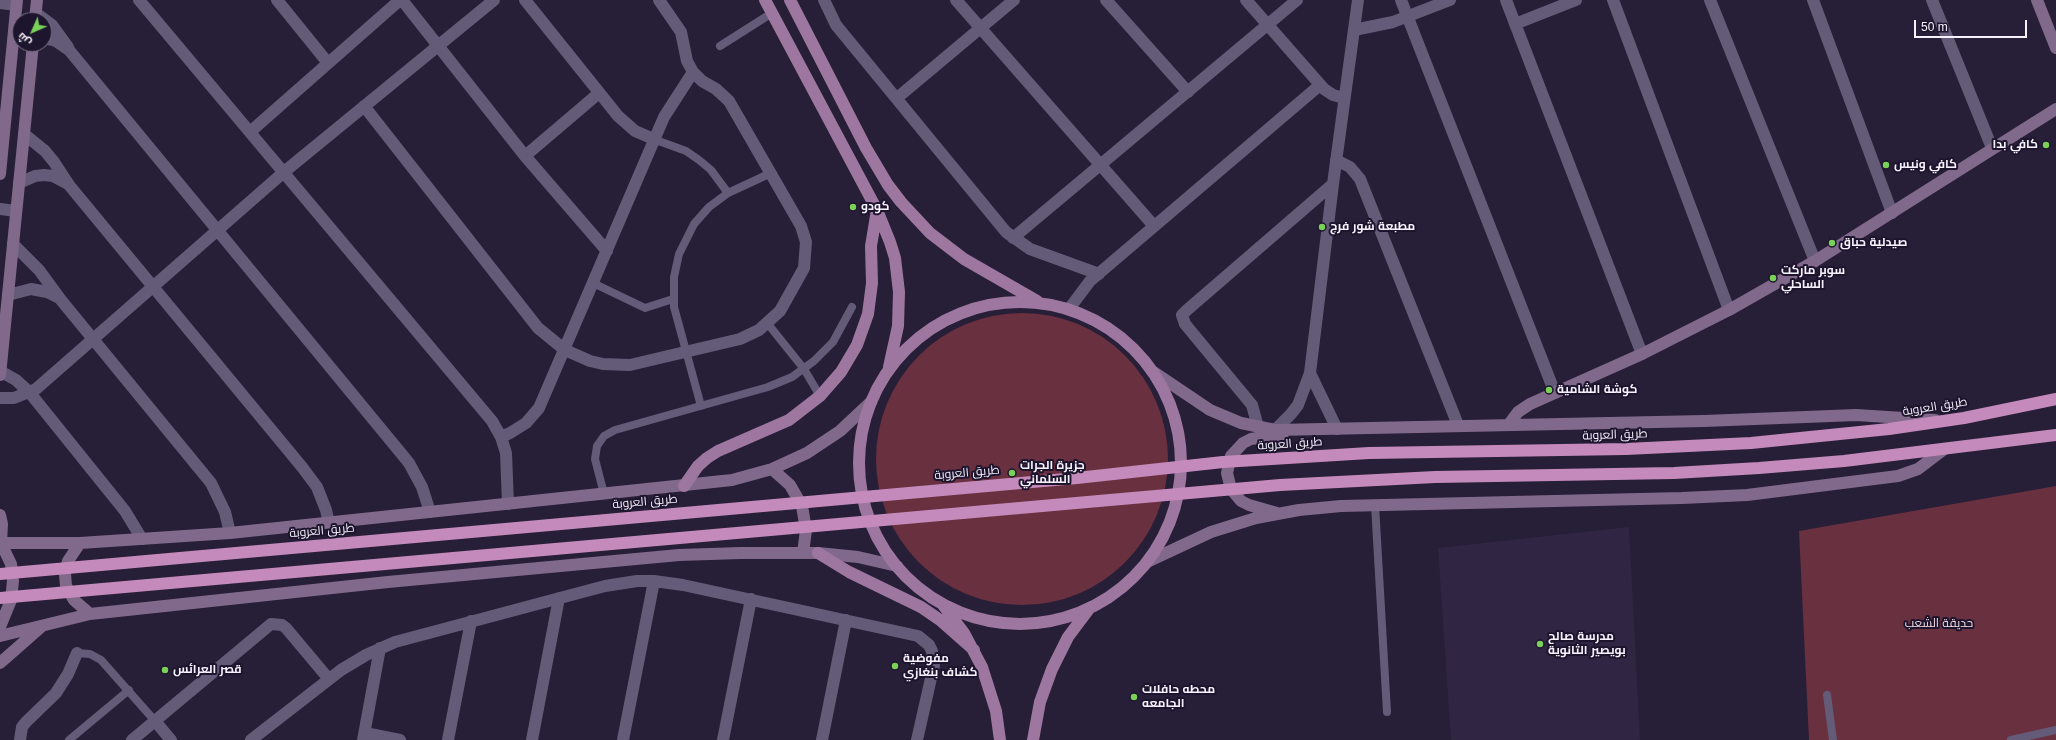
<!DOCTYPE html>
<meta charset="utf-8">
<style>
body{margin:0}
#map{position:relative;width:2056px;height:740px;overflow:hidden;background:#271e37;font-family:Helvetica,Cairo,sans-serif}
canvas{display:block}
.north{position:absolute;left:12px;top:12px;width:40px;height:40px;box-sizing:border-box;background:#1d142d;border:1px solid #746d80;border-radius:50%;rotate:225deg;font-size:11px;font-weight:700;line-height:16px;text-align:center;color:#f6f2fd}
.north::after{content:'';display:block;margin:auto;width:14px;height:18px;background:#79d158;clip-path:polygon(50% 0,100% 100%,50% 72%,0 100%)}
.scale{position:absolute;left:1914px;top:20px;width:113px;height:18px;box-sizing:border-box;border:2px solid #f6f2fd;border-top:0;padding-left:5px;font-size:12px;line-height:14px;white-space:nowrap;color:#f6f2fd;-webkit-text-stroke:3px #1d142d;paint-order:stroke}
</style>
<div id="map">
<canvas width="2056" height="740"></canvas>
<div class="north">ش</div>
<div class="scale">50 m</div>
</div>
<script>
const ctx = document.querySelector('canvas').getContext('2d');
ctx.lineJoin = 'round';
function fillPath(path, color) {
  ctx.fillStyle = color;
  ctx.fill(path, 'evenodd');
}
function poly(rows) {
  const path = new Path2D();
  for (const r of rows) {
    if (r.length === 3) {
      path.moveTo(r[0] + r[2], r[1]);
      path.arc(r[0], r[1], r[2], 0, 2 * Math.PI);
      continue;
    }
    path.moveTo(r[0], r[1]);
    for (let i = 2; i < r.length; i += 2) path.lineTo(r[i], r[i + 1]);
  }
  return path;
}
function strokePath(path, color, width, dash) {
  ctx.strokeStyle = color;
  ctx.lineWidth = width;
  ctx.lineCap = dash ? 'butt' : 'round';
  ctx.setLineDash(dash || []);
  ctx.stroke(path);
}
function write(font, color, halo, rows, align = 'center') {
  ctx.font = font + ' Helvetica,Cairo,sans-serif';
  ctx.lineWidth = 4;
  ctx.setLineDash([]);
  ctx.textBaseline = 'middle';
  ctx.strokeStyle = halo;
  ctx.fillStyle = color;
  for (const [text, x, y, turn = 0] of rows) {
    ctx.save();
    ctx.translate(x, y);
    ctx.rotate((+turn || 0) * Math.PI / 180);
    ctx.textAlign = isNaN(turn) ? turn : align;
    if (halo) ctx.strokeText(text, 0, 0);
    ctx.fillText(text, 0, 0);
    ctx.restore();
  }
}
const built = poly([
 [1629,527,1640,740,1451,740,1438,548]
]);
const green = poly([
 [1022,459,146],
 [2056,486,2056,740,1809,740,1799,531]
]);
const lane = poly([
 [720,46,772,13],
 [656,140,686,151,699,160,711,170,728,193],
 [593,283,645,308,673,299],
 [768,324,804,369,820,396],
 [701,406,674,307,674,277,679,254,694,224,709,207,728,193,771,173],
 [604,494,595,459,597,446,604,436,615,430,768,387,792,377,814,361,833,342,852,307],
 [1375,505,1387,712],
 [77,653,90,654,101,660,155,721],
 [1827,695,1833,740],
 [69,740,129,690],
 [2011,740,2056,730]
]);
const street = poly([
 [139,0,492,421,501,437,506,453,508,504],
 [277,0,328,63],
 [402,0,525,156,607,251],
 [525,0,618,116,635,131,656,140],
 [824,0,836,25,1006,232,1030,249,1099,274],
 [956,0,1154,226],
 [1106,0,1188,92],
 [1246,0,1324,89,1333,95,1344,98],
 [1401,0,1555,393],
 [1506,0,1642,354],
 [1613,0,1729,310],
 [1710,0,1815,261],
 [1813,0,1892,213],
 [1932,0,1992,148],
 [0,3,16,5],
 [36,13,52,25,68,47],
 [1515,24,1576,0],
 [1354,30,1393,22,1450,0],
 [44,38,56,41,69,50,400,452,409,463,422,487,430,512],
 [897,98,1014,0],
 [364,106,538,328,565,350,590,361,603,364,630,365,740,339,759,330,780,311,804,268,806,242,801,226,729,101,716,89,702,81,693,72,687,61,681,32,659,0],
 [250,132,400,0],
 [24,134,45,151,54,162,69,185,302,467,317,487,326,510,329,523],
 [525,156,599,93],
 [1336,160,1350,167,1360,179,1458,425],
 [19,183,35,176,44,175,53,176,68,184],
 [0,209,16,211],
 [1013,238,1297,0],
 [13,244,39,270,61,300,211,483,225,512,230,533],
 [8,295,31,289,47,292,59,298],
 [1069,309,1090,281,1320,85],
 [0,371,16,380,30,393,125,511,142,539],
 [1310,373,1337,429],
 [0,398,14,398,36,389,284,172,494,0],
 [1258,427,1252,405,1185,324,1182,315,1187,310,1333,184],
 [1275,430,1291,414,1298,405,1310,373,1333,184,1358,0],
 [501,437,510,433,526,423,539,408,664,117,693,72],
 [155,721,171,740],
 [365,733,400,740],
 [20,740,22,727,26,722,56,693,68,674,77,653],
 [132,740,271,624,282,625,286,628,328,678],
 [251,740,341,670,366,655,395,642,605,586,637,581,654,581,683,585,918,636,929,645,932,651,934,665,917,740],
 [363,740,380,648],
 [448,740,471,621],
 [532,740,559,598],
 [623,740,654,581],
 [723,740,751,599],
 [822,740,846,620]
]);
const secondary = poly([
 [2037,0,2056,48],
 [35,20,37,0],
 [0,174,17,0],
 [1152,371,1210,410,1241,423,1275,430,1704,421,1856,415,1935,420],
 [0,375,33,44],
 [1509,424,1518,412,1530,404,1642,354,1729,310,1815,261,2056,109],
 [772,469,790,485,802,506,806,530,803,553],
 [1277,513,1249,505,1241,501,1231,489,1227,473,1231,456,1243,443,1251,439,1283,434],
 [0,515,2,524,1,543,11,564,13,581,11,600,0,627],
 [0,543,80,543,230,533,732,480,772,469,807,453,840,431,871,402],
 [80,543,68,561,65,574,66,586,74,600,90,614],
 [1149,561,1211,532,1256,518,1299,510,1341,506,1682,498,1747,495,1898,476,1918,469,1943,450],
 [0,636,90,614,388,582,679,555,741,553,818,553,858,557,897,566],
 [0,663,41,627]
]);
const primary = poly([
 [765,0,877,210,890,242,895,258,899,292,898,326,889,367],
 [790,0,866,148,888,185,901,202,930,233,964,259,1037,301],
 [1020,463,161],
 [684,486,698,466,707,458,718,451,789,420,820,396,841,372,857,345,868,314,872,283,871,246,877,210],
 [818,553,849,572,921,607,940,620,974,650],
 [943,605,964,633,982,667,996,711,1000,740],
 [1033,740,1040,702,1052,669,1068,637,1089,609]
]);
const highway = poly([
 [0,574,1077,478,1223,462,1369,453,1626,449,1751,443,1889,429,1964,418,2056,399],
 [0,598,1280,485,1435,477,1674,473,1759,468,1844,461,2056,435]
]);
const markers = [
 [2046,145,4,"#79d158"],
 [1886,165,4,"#79d158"],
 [853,207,4,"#79d158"],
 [1322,227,4,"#79d158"],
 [1832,243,4,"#79d158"],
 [1773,278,4,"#79d158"],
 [1549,390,4,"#79d158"],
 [1012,473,4,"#79d158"],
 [1540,644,4,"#79d158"],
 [895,666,4,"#79d158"],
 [165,670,4,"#79d158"],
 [1134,697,4,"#79d158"]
];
const poiNames = [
 ["كافي بدا",2038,145,"right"],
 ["كافي ونيس",1894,165],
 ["كودو",861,207],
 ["مطبعة شور فرج",1330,227],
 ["صيدلية حباق",1840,243],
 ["سوبر ماركت",1781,271],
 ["الساحلي",1781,285],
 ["كوشة الشامية",1557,390],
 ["جزيرة الجرات",1020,466],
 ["السلماني",1020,480],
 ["مدرسة صالح",1548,637],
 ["بويصير الثانوية",1548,651],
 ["مفوضية",903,659],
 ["كشاف بنغازي",903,673],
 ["قصر العرائس",173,670],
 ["محطه حافلات",1142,690],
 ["الجامعه",1142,704]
];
const streetNames = [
 ["طريق العروبة",1935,407,-9],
 ["طريق العروبة",1615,435,-2],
 ["طريق العروبة",1290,444,-4],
 ["طريق العروبة",967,473,-5],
 ["طريق العروبة",645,502,-5],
 ["طريق العروبة",322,531,-5]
];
const parkNames = [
 ["حديقة الشعب",1939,624]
];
fillPath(built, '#312544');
fillPath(green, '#69303f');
strokePath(lane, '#645b78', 8);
strokePath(street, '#645b78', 12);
strokePath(secondary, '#81698c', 12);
strokePath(primary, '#9e77a1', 12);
strokePath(highway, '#c58abc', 12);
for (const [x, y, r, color] of markers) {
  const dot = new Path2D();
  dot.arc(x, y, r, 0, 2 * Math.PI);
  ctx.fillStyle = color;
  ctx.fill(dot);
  strokePath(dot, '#1d142d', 1.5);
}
write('bold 12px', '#f6f2fd', '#1d142d', poiNames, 'left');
write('12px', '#f6f2fd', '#1d142d', streetNames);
write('12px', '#f4dce1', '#1d142d', parkNames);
</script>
